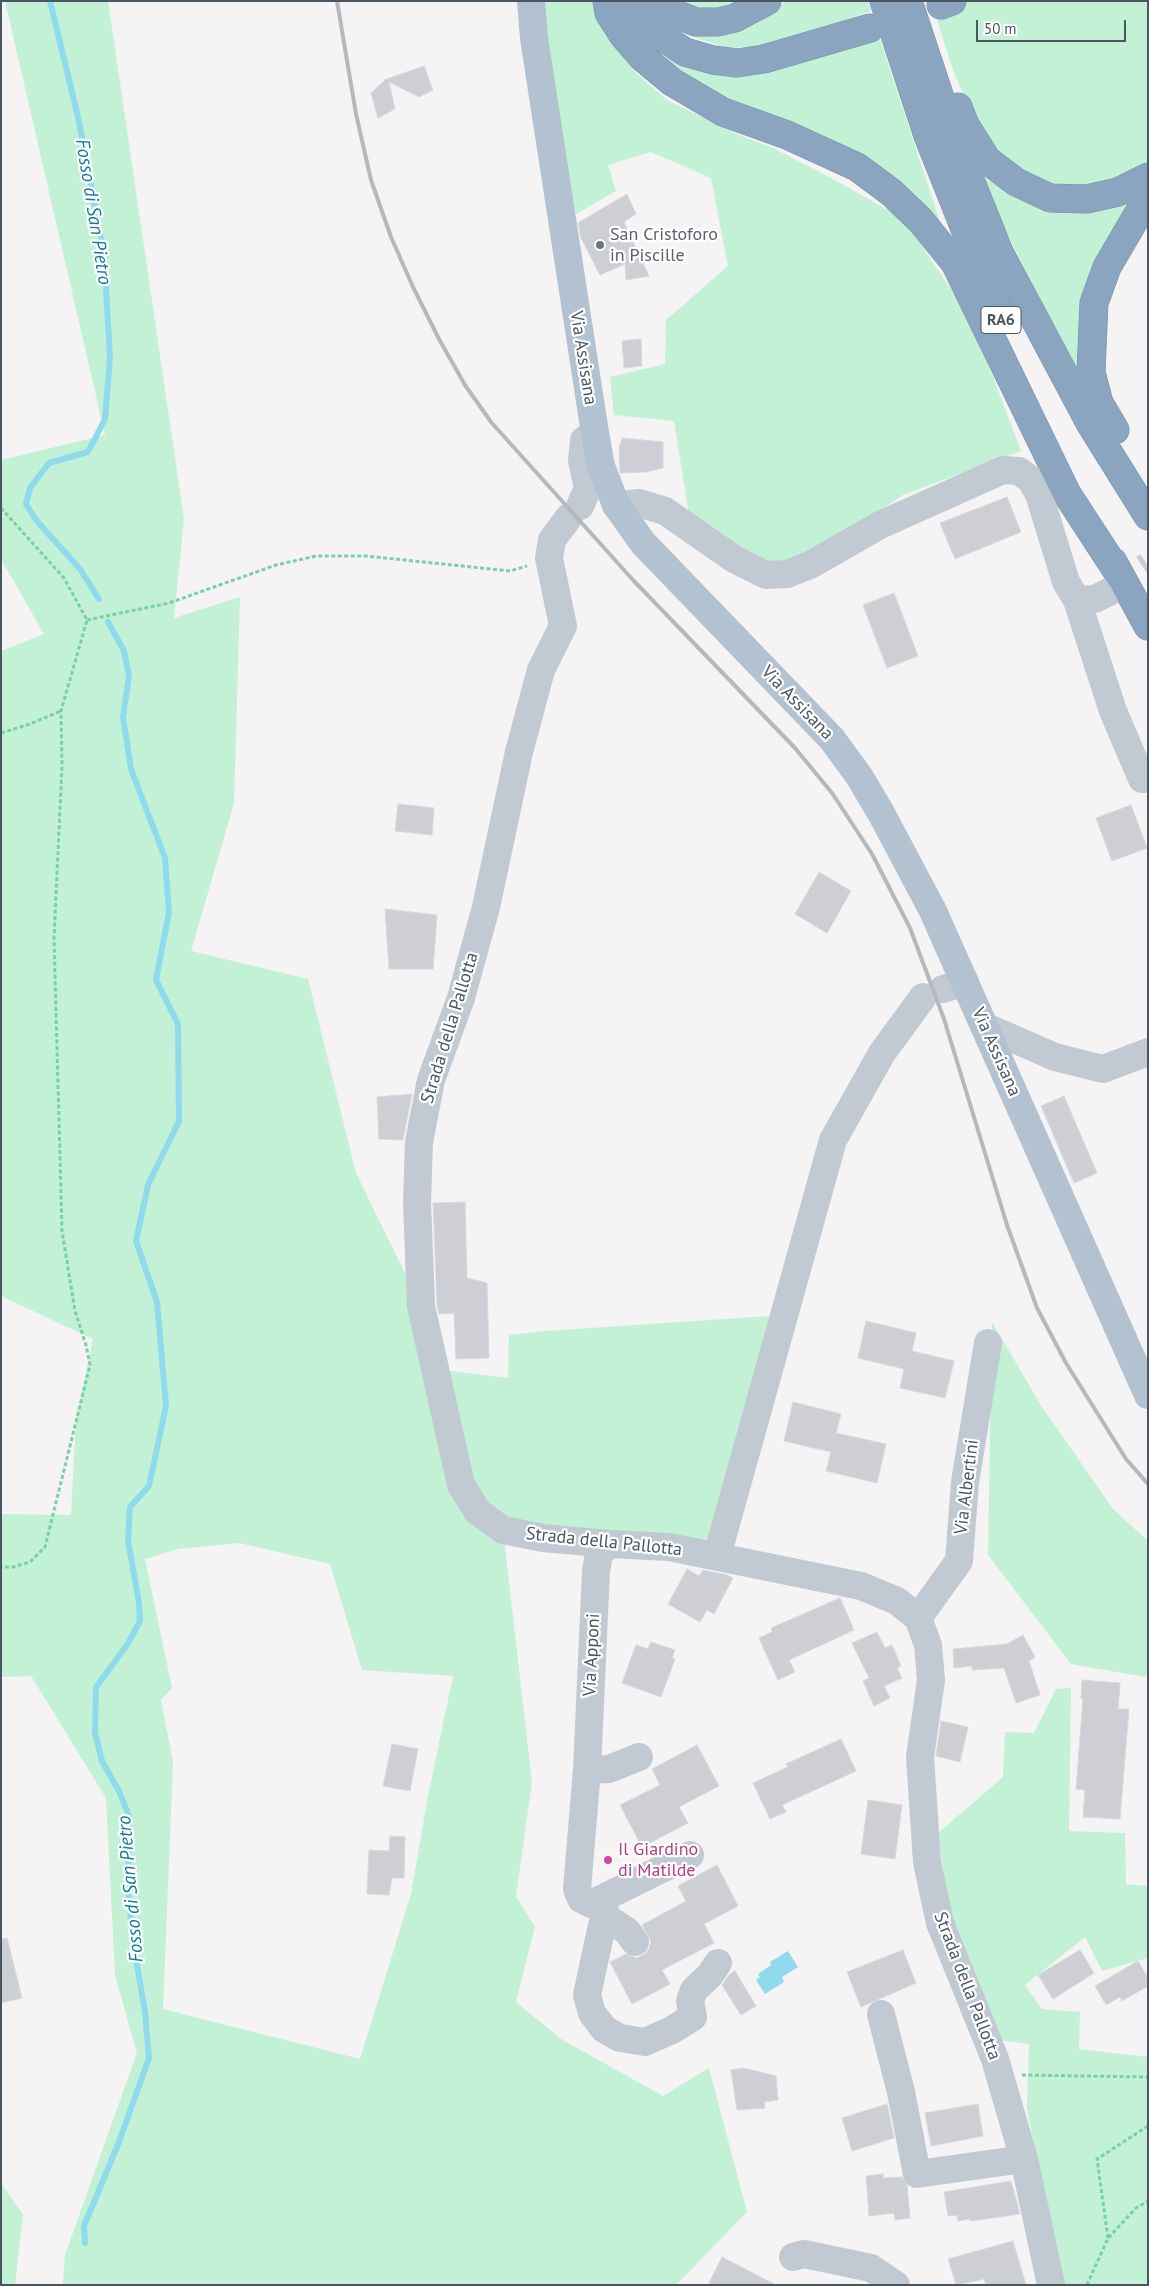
<!DOCTYPE html>
<style>
body{margin:0}
#map{position:relative;width:1149px;height:2286px;overflow:hidden;background:#f5f3f3;font-family:"PT Sans",sans-serif}
canvas{display:block}
.frame{position:absolute;inset:0;border:2px solid #4a5661;pointer-events:none}
.scale{position:absolute;left:976px;top:20px;width:150px;height:22px;box-sizing:border-box;border:2px solid #4a5661;border-top:0;padding-left:6px;font-size:15px;line-height:18px;white-space:nowrap;color:#4a5661;-webkit-text-stroke:4px #fff;paint-order:stroke}
</style>
<div id="map">
<canvas width="1149" height="2286"></canvas>
<div class="frame"></div>
<div class="scale">50 m</div>
</div>
<script>
const ctx = document.querySelector('canvas').getContext('2d');
ctx.lineJoin = 'round';
function fillPath(path, color) {
  ctx.fillStyle = color;
  ctx.fill(path, 'evenodd');
}
function poly(rows) {
  const path = new Path2D();
  for (const r of rows) {
    path.moveTo(r[0], r[1]);
    for (let i = 2; i < r.length; i += 2) path.lineTo(r[i], r[i + 1]);
  }
  return path;
}
function strokePath(path, color, width, dash) {
  ctx.strokeStyle = color;
  ctx.lineWidth = width;
  ctx.lineCap = dash ? 'butt' : 'round';
  ctx.setLineDash(dash || []);
  ctx.stroke(path);
}
function write(font, color, halo, rows, align = 'center') {
  ctx.font = font + ' "PT Sans",sans-serif';
  ctx.lineWidth = 4.5;
  ctx.setLineDash([]);
  ctx.textBaseline = 'middle';
  ctx.strokeStyle = halo;
  ctx.fillStyle = color;
  for (const [text, x, y, turn = 0] of rows) {
    ctx.save();
    ctx.translate(x, y);
    ctx.rotate((+turn || 0) * Math.PI / 180);
    ctx.textAlign = isNaN(turn) ? turn : align;
    if (halo) ctx.strokeText(text, 0, 0);
    ctx.fillText(text, 0, 0);
    ctx.restore();
  }
}
const green = poly([
 [5,1,108,1,184,519,174,618,240,597,234,803,191,951,308,979,356,1173,421,1306,434,1369,508,1378,509,1335,546,1331,785,1315,717,1556,503,1530,532,1782,516,1896,535,1927,516,2002,561,2039,663,2096,709,2068,747,2212,676,2285,63,2285,65,2255,137,2053,115,1975,106,1798,31,1676,1,1677,1,1514,71,1515,76,1420,93,1339,1,1296,1,651,44,634,1,559,1,460,105,435],
 [239,1543,330,1564,362,1670,453,1676,428,1796,411,1894,360,2059,163,2009,173,1762,161,1700,172,1688,145,1559,178,1549],
 [542,1,592,1,604,34,636,73,667,100,739,135,773,148,831,178,904,219,958,300,992,374,1021,451,903,495,825,548,779,568,744,556,689,515,674,421,614,415,610,377,665,364,666,320,728,266,711,178,651,152,608,165,616,191,576,214,557,116],
 [668,1,756,1,693,13],
 [786,1,868,1,871,11,774,45,727,48,660,26,763,19],
 [931,1,1148,1,1148,218,1128,211,1082,382,998,215,983,178,1009,189,1025,180,985,145,953,70],
 [879,36,942,228,676,77,655,57,680,60,714,73,782,68,840,43],
 [992,1322,1042,1407,1113,1509,1148,1541,1148,1675,1145,1677,1071,1664,988,1555],
 [1071,1688,1069,1831,1125,1833,1126,1884,1148,1886,1148,1958,1102,1971,1085,1937,1025,1985,1042,2009,1080,2012,1079,2049,1148,2057,1148,2285,1062,2285,1027,2108,1029,2044,998,2040,949,1911,938,1833,1003,1777,1005,1732,1034,1733,1056,1689],
 [1,2183,23,2215,15,2285,1,2285]
]);
const water = poly([
 [788,1951,798,1967,782,1977,784,1982,765,1994,756,1980,760,1977,758,1974,771,1965,770,1962]
]);
const stream = poly([
 [50,1,78,117,104,255,110,357,105,419,88,452,49,463,30,488,26,504,36,520,80,569,99,599],
 [85,2243,84,2226,119,2142,149,2058,145,2012,134,1947,128,1892,129,1816,119,1791,102,1761,95,1733,96,1687,127,1645,140,1621,139,1603,128,1540,130,1507,149,1486,166,1406,157,1302,136,1241,148,1185,179,1121,178,1024,156,980,169,912,165,858,131,769,123,717,129,676,124,651,108,622]
]);
const building = poly([
 [424,66,433,90,419,97,389,82,395,109,378,118,371,93,385,80,384,80,424,66],
 [627,194,636,214,624,222,649,276,626,280,625,264,600,275,581,238,578,223,627,194],
 [641,339,642,366,624,368,622,341,641,339],
 [622,438,663,442,663,468,646,472,620,473,619,449,622,438],
 [1007,497,1021,532,955,559,940,523,1007,497],
 [894,593,918,656,887,668,863,605,894,593],
 [398,804,434,808,432,835,395,831,398,804],
 [1131,805,1147,848,1112,861,1096,818,1131,805],
 [819,872,851,891,827,933,795,914,819,872],
 [385,909,437,915,433,969,389,969,385,909],
 [412,1094,403,1140,379,1139,377,1097,412,1094],
 [1064,1096,1097,1173,1074,1183,1041,1106,1064,1096],
 [465,1202,467,1278,487,1283,489,1358,456,1359,454,1313,439,1314,437,1304,433,1203,465,1202],
 [866,1321,916,1333,912,1351,954,1361,945,1398,900,1388,904,1369,858,1358,866,1321],
 [793,1402,841,1414,836,1433,886,1444,877,1483,826,1471,831,1452,784,1441,793,1402],
 [687,1569,699,1576,703,1570,727,1575,733,1578,714,1614,707,1610,700,1622,668,1604,687,1569],
 [840,1598,854,1630,789,1660,795,1672,778,1680,759,1638,772,1632,771,1628,840,1598],
 [877,1632,885,1648,892,1645,901,1666,897,1668,902,1678,884,1686,890,1698,874,1706,863,1681,869,1678,852,1643,877,1632],
 [1023,1635,1035,1657,1029,1661,1040,1695,1016,1703,1004,1668,972,1670,972,1666,954,1668,953,1649,1007,1644,1023,1635],
 [651,1642,675,1650,672,1658,675,1659,661,1697,622,1683,636,1645,648,1649,651,1642],
 [1082,1680,1120,1683,1118,1709,1129,1709,1120,1819,1083,1817,1085,1790,1076,1789,1083,1699,1081,1699,1082,1680],
 [941,1721,968,1727,960,1762,936,1756,941,1721],
 [841,1739,856,1771,782,1805,786,1812,770,1819,753,1783,788,1767,786,1764,841,1739],
 [392,1744,418,1749,410,1791,383,1786,392,1744],
 [697,1745,719,1786,679,1807,688,1823,642,1847,620,1805,660,1785,652,1769,697,1745],
 [868,1800,902,1805,895,1859,861,1854,868,1800],
 [390,1836,405,1837,404,1878,392,1878,389,1895,367,1894,369,1850,389,1851,390,1836],
 [717,1865,738,1906,704,1924,714,1943,662,1970,670,1984,632,2004,610,1962,626,1954,636,1958,645,1954,649,1949,651,1941,642,1925,686,1901,678,1886,717,1865],
 [7,1938,22,1998,1,2003,1,1939,7,1938],
 [903,1950,916,1983,861,2007,847,1972,903,1950],
 [1080,1950,1094,1973,1053,1999,1038,1975,1080,1950],
 [1138,1961,1148,1978,1148,1986,1122,2001,1120,1997,1106,2005,1095,1986,1138,1961],
 [735,1971,756,2006,741,2015,722,1985,729,1975,735,1971],
 [744,2068,776,2076,778,2100,764,2102,765,2108,737,2110,731,2070,744,2068],
 [887,2104,894,2138,852,2151,842,2118,887,2104],
 [978,2104,983,2136,931,2146,925,2113,978,2104],
 [883,2174,883,2178,902,2177,907,2185,910,2218,895,2220,894,2213,869,2216,866,2176,883,2174],
 [1011,2181,1020,2214,971,2221,970,2219,958,2221,957,2215,948,2216,944,2192,1011,2181],
 [1013,2241,1026,2285,986,2285,984,2279,956,2285,948,2259,1013,2241],
 [722,2257,776,2285,708,2285,722,2257]
]);
const minorTunnel = poly([
 [1109,592,1148,566]
]);
const path = poly([
 [1,508,64,578,87,620,61,711,62,766,54,938,62,1231,75,1311,86,1345,90,1365,45,1547,30,1562,13,1567,1,1567],
 [87,620,169,603,276,565,316,556,366,556,510,571,527,566],
 [1,733,30,724,61,711],
 [1022,2075,1148,2077],
 [1108,2238,1097,2159,1148,2126],
 [1087,2285,1108,2238,1136,2208,1148,2201]
]);
const minor = poly([
 [616,505,639,503,665,511,734,559,766,575,787,574,810,565,880,525,1003,470,1019,471,1031,480,1039,494,1066,582,1077,600,1113,711,1142,779],
 [580,506,588,488,582,461,584,440,595,433],
 [569,517,552,540,549,558,563,626,541,670,519,752,486,907,461,998,431,1080,419,1142,417,1202,421,1306,461,1485,478,1512,503,1530,543,1538,610,1544,669,1547,861,1586,897,1601,918,1618,928,1645,931,1680,920,1757,927,1862,940,1923,995,2059,1024,2159,1051,2285],
 [1077,600,1095,599,1109,592],
 [943,989,965,982],
 [984,1026,1055,1057,1103,1069,1148,1052],
 [610,1544,599,1554,596,1571,587,1770,577,1889,581,1899,591,1904,690,1855],
 [717,1556,833,1140,882,1053,923,997],
 [918,1618,959,1561,965,1482,988,1343],
 [587,1770,609,1769,639,1757],
 [605,1898,604,1916,587,1995,592,2013,604,2029,620,2038,645,2042,672,2030,693,2017,690,2001,694,1990,710,1975,718,1963],
 [604,1916,627,1931,635,1942],
 [881,2014,901,2092,917,2174,1024,2159],
 [793,2257,804,2254,871,2268,896,2285]
]);
const major = poly([
 [531,1,534,38,595,433,601,466,616,505,643,543,832,739,859,776,881,813,933,911,1148,1395]
]);
const highway = poly([
 [607,1,609,13,623,35,642,57,672,82,723,112,787,135,857,167,892,193,921,221,955,263,1067,494,1121,577],
 [631,1,638,13,658,34,685,52,713,60,737,63,764,59,870,28],
 [655,1,673,13,696,22,718,22,735,18,767,1],
 [884,1,928,136,998,312],
 [908,1,954,140,999,252,1090,423,1148,516],
 [941,5,952,1],
 [958,107,965,125,987,160,1016,182,1050,198,1087,199,1118,192,1148,177],
 [1115,430,1099,403,1091,372,1094,303,1107,267,1148,197],
 [1113,562,1148,626]
]);
const rail = poly([
 [337,1,356,114,371,180,391,237,413,287,439,339,465,385,491,422,633,580,795,748,832,793,872,854,910,928,944,1019,1007,1225,1037,1308,1066,1363,1126,1459,1148,1484]
]);
const markers = [
 [600,245,5,"#6b7280"],
 [608,1860,5,"#d1479c"]
];
const shields = [
 [1001,320,40]
];
const shieldNames = [
 ["RA6",1001,320]
];
const worshipNames = [
 ["San Cristoforo",610,235],
 ["in Piscille",610,256]
];
const streetNames = [
 ["Via Assisana",583,358,81],
 ["Via Assisana",797,703,46],
 ["Strada della Pallotta",450,1028,-73],
 ["Via Assisana",996,1052,66],
 ["Via Albertini",967,1487,-83],
 ["Strada della Pallotta",604,1542,6],
 ["Via Apponi",592,1655,-87],
 ["Strada della Pallotta",967,1986,69]
];
const hotelNames = [
 ["Il Giardino",618,1850],
 ["di Matilde",618,1871]
];
const waterNames = [
 ["Fosso di San Pietro",93,212,81],
 ["Fosso di San Pietro",131,1889,-95]
];
fillPath(green, '#c3f1d5');
fillPath(water, '#90daee');
strokePath(stream, '#90daee', 6);
fillPath(building, '#cdcfd5');
strokePath(building, '#d7d9de', 1);
strokePath(minorTunnel, '#caccce', 28, [28, 14]);
strokePath(highway, '#7690ad', 29);
strokePath(path, '#7ad0a6', 3, [4, 2.5]);
strokePath(minor, '#c1cad2', 28);
strokePath(major, '#b3c2d1', 28);
strokePath(highway, '#8ba5c1', 28);
strokePath(rail, '#b5b8bd', 4);
for (const [x, y, r, color] of markers) {
  const dot = new Path2D();
  dot.arc(x, y, r, 0, 2 * Math.PI);
  ctx.fillStyle = color;
  ctx.fill(dot);
  strokePath(dot, '#fff', 2);
}
for (const [x, y, w] of shields) {
  const box = new Path2D();
  box.roundRect(x - w / 2, y - 13.5, w, 27, 4);
  ctx.fillStyle = '#fff';
  ctx.fill(box);
  strokePath(box, '#4a5661', 1);
}
write('bold 16px', '#4a5661', null, shieldNames);
write('18px', '#5b616d', '#fff', worshipNames, 'left');
write('18px', '#4a5661', '#fff', streetNames);
write('18px', '#b23c85', '#fff', hotelNames, 'left');
write('italic 19px', '#0c7c9b', '#fff', waterNames);
</script>
